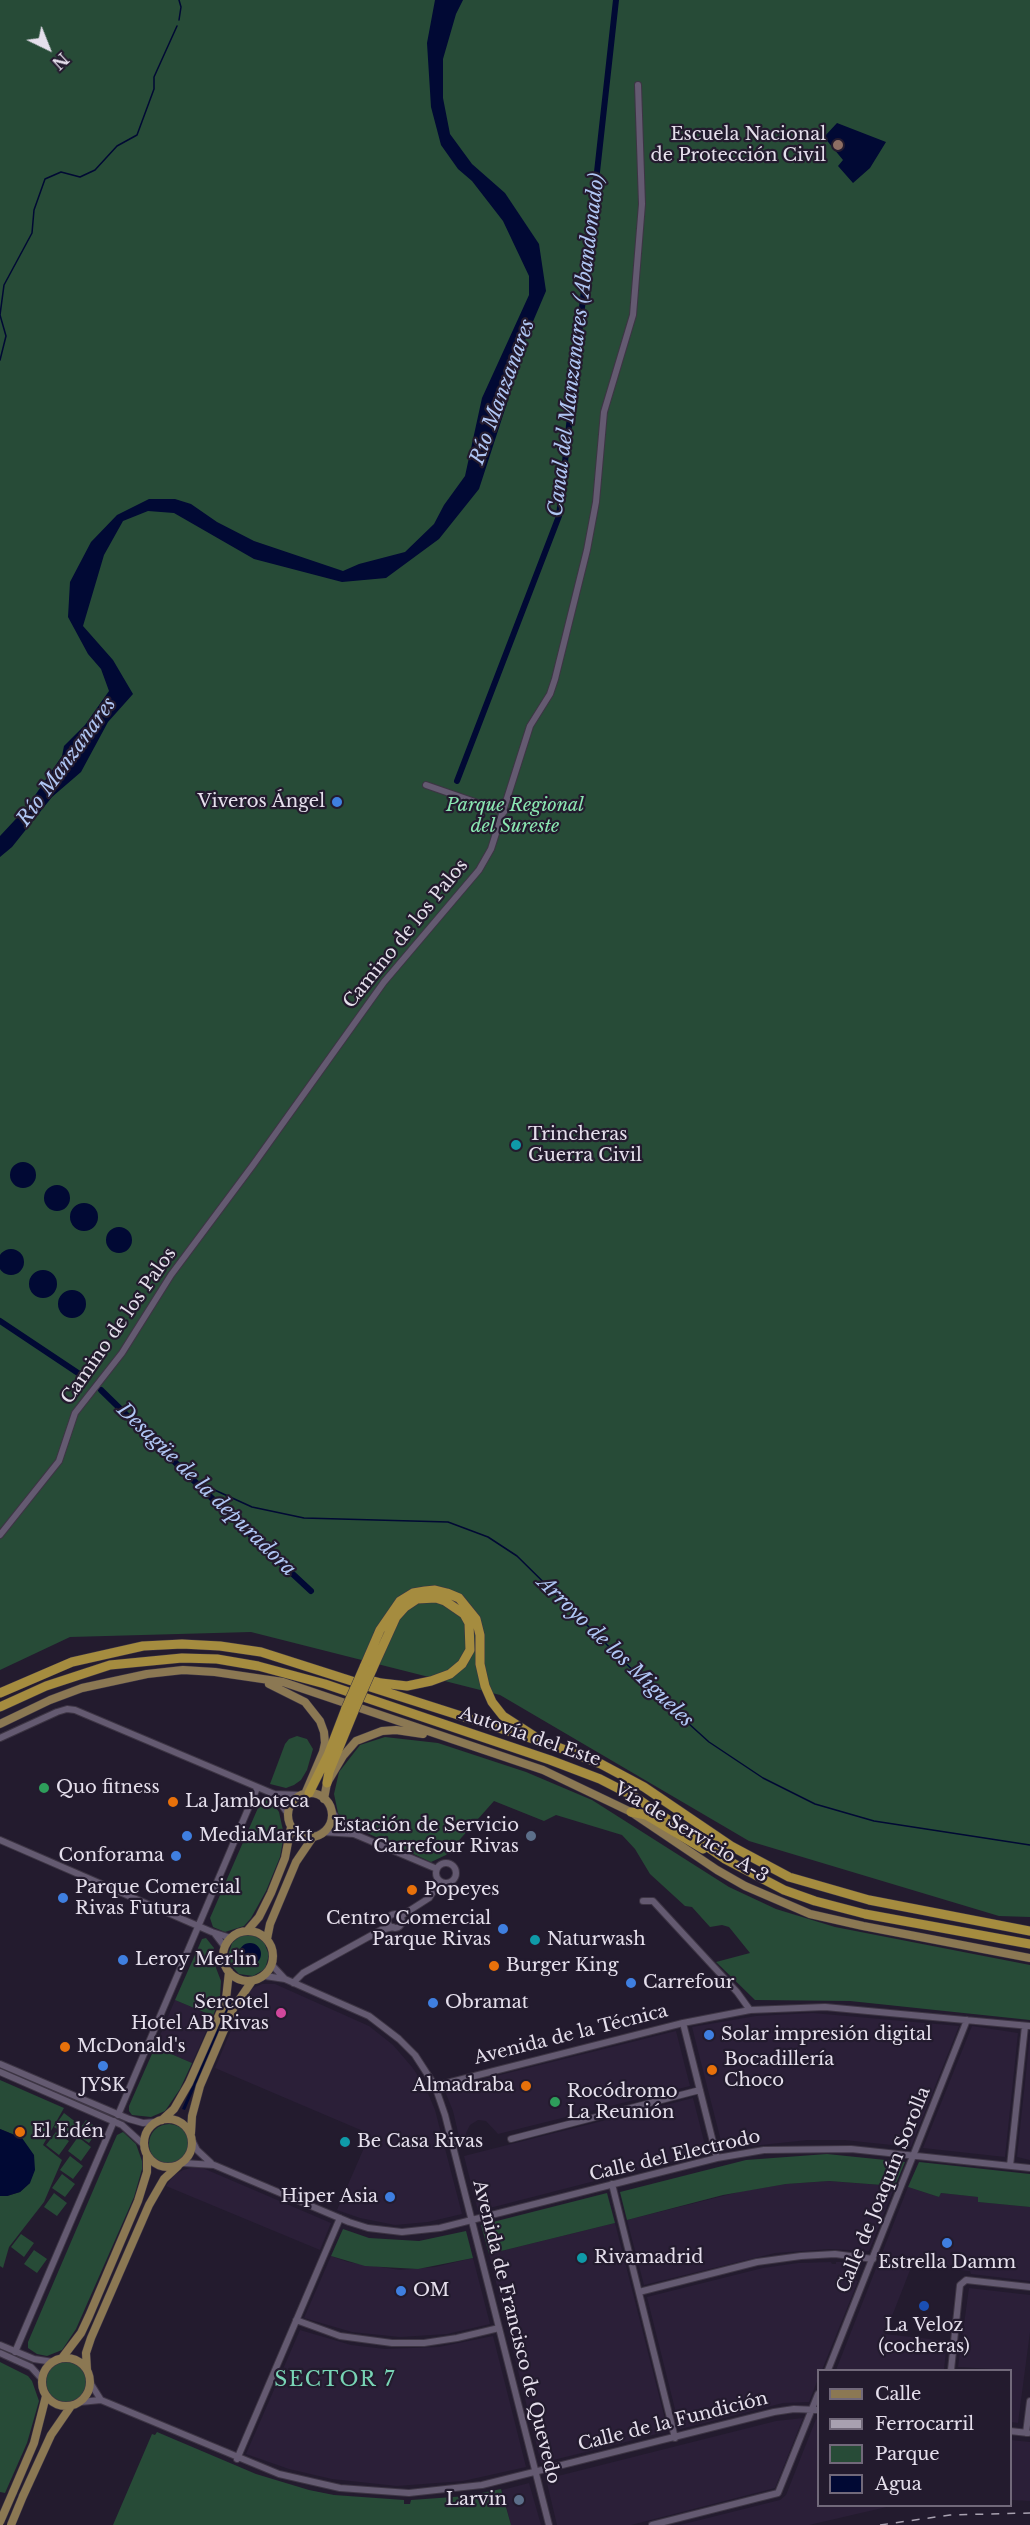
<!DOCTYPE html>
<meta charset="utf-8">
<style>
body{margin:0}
#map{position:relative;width:1030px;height:2525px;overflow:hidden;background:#231b2e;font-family:"Libre Baskerville",serif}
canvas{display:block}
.legend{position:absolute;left:817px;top:2369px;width:195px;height:138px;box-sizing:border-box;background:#231b2e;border:2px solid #71697a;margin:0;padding:8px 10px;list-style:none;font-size:18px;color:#e5dfec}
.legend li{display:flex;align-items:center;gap:12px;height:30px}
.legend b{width:30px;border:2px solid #71697a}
.north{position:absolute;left:18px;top:18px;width:60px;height:60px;-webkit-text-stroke:4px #231b2e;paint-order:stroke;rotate:137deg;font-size:16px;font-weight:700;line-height:24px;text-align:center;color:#e5dfec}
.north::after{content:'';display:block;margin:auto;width:21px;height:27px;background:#e5dfec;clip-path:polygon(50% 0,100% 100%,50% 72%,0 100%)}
</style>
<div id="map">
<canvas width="1030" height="2525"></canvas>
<ul class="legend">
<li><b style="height:8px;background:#8b7853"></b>Calle</li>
<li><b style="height:8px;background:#a8a1b0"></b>Ferrocarril</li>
<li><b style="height:16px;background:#274b37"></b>Parque</li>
<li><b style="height:16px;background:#010934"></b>Agua</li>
</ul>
<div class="north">N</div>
</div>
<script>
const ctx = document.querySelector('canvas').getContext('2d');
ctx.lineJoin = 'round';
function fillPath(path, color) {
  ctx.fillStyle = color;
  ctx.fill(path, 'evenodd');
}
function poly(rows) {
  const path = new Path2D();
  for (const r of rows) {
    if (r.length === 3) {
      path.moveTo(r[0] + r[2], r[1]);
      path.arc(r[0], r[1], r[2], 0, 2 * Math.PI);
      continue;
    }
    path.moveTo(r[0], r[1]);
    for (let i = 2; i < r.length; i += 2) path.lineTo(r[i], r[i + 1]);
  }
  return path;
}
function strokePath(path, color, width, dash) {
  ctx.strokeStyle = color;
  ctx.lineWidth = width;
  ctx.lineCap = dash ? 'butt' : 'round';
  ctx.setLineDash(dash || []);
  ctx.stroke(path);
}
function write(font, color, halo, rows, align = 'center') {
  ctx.font = font + ' "Libre Baskerville",serif';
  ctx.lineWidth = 4.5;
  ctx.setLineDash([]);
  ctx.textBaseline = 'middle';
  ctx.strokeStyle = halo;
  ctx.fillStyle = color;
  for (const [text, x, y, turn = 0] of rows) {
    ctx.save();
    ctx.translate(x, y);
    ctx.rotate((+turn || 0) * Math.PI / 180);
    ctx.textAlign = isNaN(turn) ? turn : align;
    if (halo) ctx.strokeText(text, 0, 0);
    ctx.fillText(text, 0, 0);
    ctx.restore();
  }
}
const built = poly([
 [262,1984,275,1984,369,2026,393,2045,412,2067,425,2086,435,2110,462,2214,428,2222,395,2225,360,2218,337,2210,370,2134,215,2068,246,1995,253,1988],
 [175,2000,213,2016,192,2063,155,2047],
 [813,2013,959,2026,911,2147,844,2140,808,2140,723,2149,692,2027,756,2016],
 [972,2026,1018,2033,1005,2157,923,2148],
 [676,2031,690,2086,498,2134,486,2121,478,2120,470,2125,466,2133,466,2139,460,2141,453,2111,444,2089],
 [1030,2036,1030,2160,1017,2157],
 [693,2098,707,2153,626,2173,625,2171,622,2172,622,2174,478,2211,464,2156],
 [198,2166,331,2223,320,2250,166,2186,174,2175,183,2170],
 [829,2181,895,2186,869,2251,829,2249,775,2253,644,2285,627,2220,743,2191,786,2184],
 [908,2187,939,2197,941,2193,979,2197,979,2202,1030,2207,1030,2281,971,2274,970,2271,912,2265,885,2334,947,2341,944,2370,836,2370],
 [615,2223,668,2431,606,2447,605,2444,602,2445,602,2448,541,2463,489,2254],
 [331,2256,348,2262,400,2270,435,2267,473,2258,490,2324,447,2334,400,2337,352,2332,304,2318],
 [831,2262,832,2264,836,2264,836,2262,854,2262,848,2277,858,2281,822,2370,818,2370,818,2379,809,2402,783,2403,680,2429,647,2297,763,2268,798,2263],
 [969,2288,1030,2295,1030,2332,1018,2423,1011,2422,1010,2370,958,2367],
 [300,2330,351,2345,385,2349,439,2347,493,2336,526,2467,463,2481,397,2486,332,2479,289,2469,246,2454],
 [803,2418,775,2488,631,2525,557,2525,546,2479,776,2421],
 [816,2419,818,2420,818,2506,891,2506,809,2525,680,2525,780,2500,786,2495],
 [1011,2440,1030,2442,1030,2501,1011,2500],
 [529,2483,541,2525,511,2525,502,2490]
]);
const green = poly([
 [0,0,1030,0,1030,1917,999,1916,749,1841,500,1695,251,1632,70,1637,0,1670],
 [297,1736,307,1739,313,1749,307,1770,301,1780,294,1785,286,1788,270,1784,285,1744,289,1739],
 [385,1737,438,1743,526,1772,592,1800,729,1887,776,1909,835,1927,1030,1965,1030,2020,850,2001,755,2000,716,1962,750,1953,729,1927,722,1925,710,1927,692,1907,685,1906,650,1874,635,1849,622,1835,556,1815,544,1821,494,1801,446,1855,431,1862,345,1823,338,1813,334,1794,339,1772,360,1745],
 [264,1799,272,1802,279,1812,284,1835,280,1857,266,1891,251,1918,244,1926,225,1932,213,1927,210,1918,261,1801],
 [248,1935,255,1936,264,1942,269,1955,265,1969,253,1976,239,1974,229,1963,228,1956,232,1943,240,1936],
 [206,1938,214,1948,213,1960,221,1981,220,1997,213,2016,175,2000,202,1939],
 [155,2047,192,2063,180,2089,165,2111,151,2117,132,2115,129,2111,129,2106],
 [0,2080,64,2108,43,2145,62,2160,44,2202,9,2247,3,2268,0,2266,0,2196,7,2196,20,2192,30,2183,22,2138,0,2129],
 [64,2113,77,2123,67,2136,54,2127],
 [86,2120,99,2129,89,2143,76,2134],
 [169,2144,20],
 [56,2132,69,2141,59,2155,46,2145],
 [123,2132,136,2144,142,2161,142,2169,134,2197,76,2329,62,2350,47,2356,37,2354,28,2348,28,2342,113,2144,117,2135],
 [78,2137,91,2147,81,2161,68,2151],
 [827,2154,905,2162,895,2186,829,2181,786,2184,723,2195,627,2220,620,2192,746,2160],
 [70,2156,83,2166,73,2179,60,2170],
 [919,2162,1030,2174,1030,2207,978,2202,978,2197,941,2193,939,2197,908,2187],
 [62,2174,75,2184,65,2197,52,2188],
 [54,2193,67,2203,57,2216,44,2207],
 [607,2193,615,2223,489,2254,481,2225],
 [343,2229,369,2238,419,2241,466,2231,473,2258,418,2269,365,2266,331,2256],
 [21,2234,34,2243,24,2257,11,2247],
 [34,2250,47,2259,37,2273,24,2264],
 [66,2382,20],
 [0,2362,28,2376,32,2381,39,2401,27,2443,5,2493,0,2492],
 [157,2432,256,2474,309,2490,334,2495,404,2500,404,2504,410,2504,411,2500,467,2496,501,2489,511,2525,113,2525,152,2434,155,2435]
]);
const water = poly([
 [435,0,463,0,456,14,443,59,443,98,450,134,472,164,505,193,539,244,546,291,520,352,507,403,479,489,439,539,386,578,342,582,254,559,174,513,148,511,123,521,104,555,83,626,113,660,133,694,108,722,81,772,52,797,12,847,0,857,0,836,27,807,62,756,64,746,85,725,109,691,101,669,88,654,68,617,70,582,91,542,117,515,149,499,175,499,191,504,217,522,254,541,343,571,359,564,405,552,434,524,444,505,465,476,482,398,529,295,529,276,503,221,472,181,458,169,441,145,431,107,427,43],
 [837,123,886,142,870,168,853,183,838,166,843,160,824,137],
 [23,1175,13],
 [57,1198,13],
 [84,1217,14],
 [119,1240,13],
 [11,1262,13],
 [43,1284,14],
 [72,1304,14],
 [250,1954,11],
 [229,2002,231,2003,185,2110,182,2109],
 [0,2129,22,2138,34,2155,35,2170,30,2183,20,2192,7,2196,0,2196]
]);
const stream = poly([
 [179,20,181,7,179,0],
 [0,360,6,336,0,315,4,285,32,233,34,210,45,179,61,172,80,177,95,170,117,146,137,135,154,89,154,77,177,26],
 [197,1482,252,1507,304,1518,448,1522,488,1537,517,1556,667,1704,709,1742,763,1778,815,1804,874,1821,1030,1845]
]);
const canal = poly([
 [457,781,559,516,616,0],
 [0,1321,78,1373],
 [101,1390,226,1512,311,1591]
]);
const minor = poly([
 [426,785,504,812],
 [0,1535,59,1461,75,1413,122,1353,171,1275,253,1165,384,982,479,870,491,849,530,726,550,694,555,679,587,550,596,502,604,412,633,315,642,204,638,85],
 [0,1738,57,1712,67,1709,75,1710,274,1794,301,1795],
 [274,1794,288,1814],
 [331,1810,338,1820,354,1834],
 [323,1832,354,1834,437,1869],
 [0,1840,212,1932,231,1938],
 [446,1873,10],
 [643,1901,653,1901,737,1992,750,2010],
 [395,1921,7],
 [401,1916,429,1898,440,1881],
 [215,1934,225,1947],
 [272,1965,285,1979],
 [265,1976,285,1979,369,2016,399,2039,415,2055,435,2086,445,2115,549,2525],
 [293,1983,303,1973,381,1930,393,1927],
 [683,2023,717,2158],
 [0,2064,129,2119,143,2123,156,2122],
 [0,2072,122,2125,144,2145],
 [435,2086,683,2023,750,2010,825,2007,1030,2026],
 [118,2115,257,1788],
 [511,2139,700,2090],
 [193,2142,197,2150,211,2163],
 [183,2163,214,2165,349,2222,368,2228,402,2232,440,2228,717,2158,764,2150,851,2149,1030,2168],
 [1010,2166,1025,2026],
 [612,2184,675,2438],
 [639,2292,757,2262,801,2256,835,2254,873,2259],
 [296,2320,340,2336,392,2343,424,2343,457,2338,499,2328],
 [0,2345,34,2359,53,2362],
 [15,2352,114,2121],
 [0,2353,31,2367,42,2379],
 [828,2370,967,2020],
 [951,2370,960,2285,966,2280,1030,2287],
 [91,2384,101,2400],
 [80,2402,101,2400,279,2474,340,2488,409,2493,482,2485,774,2412,794,2409,818,2410],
 [1010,2431,1028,2433],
 [1026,2433,1030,2401],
 [237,2459,340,2218],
 [652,2525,778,2493,818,2394]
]);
const major = poly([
 [269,1684,305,1702,320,1721,324,1732,325,1743,323,1752,305,1794],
 [0,1724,50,1700,82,1688,147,1674,183,1670,215,1672,283,1682,543,1770,631,1812,717,1870,745,1886,810,1914,863,1926,1030,1958],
 [310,1815,22],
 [324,1799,327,1783,343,1756,356,1741,382,1731,396,1730,423,1734],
 [247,1931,259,1917,271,1893,285,1858,291,1827],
 [248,1956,25],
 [267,1939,270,1924,296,1862,313,1837],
 [168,2143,24],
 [162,2120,174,2109,189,2083,226,1999,229,1972],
 [191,2133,192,2116,200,2086,233,2009,252,1981],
 [66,2382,24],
 [62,2358,81,2333,89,2316,138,2201,147,2172,147,2155],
 [87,2370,86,2353,91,2338,149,2205,164,2179,178,2166],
 [13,2492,34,2443,46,2396],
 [23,2496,51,2435,71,2406]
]);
const highway = poly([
 [364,1667,380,1630,400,1601,413,1593,425,1591,435,1590,447,1593,459,1598,476,1619,480,1635,480,1664,485,1686,492,1702,503,1716,534,1736],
 [362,1678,381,1683,407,1686,431,1681,450,1674,462,1664,470,1650,469,1623,464,1614,445,1601,436,1598,417,1599,405,1607,396,1617,372,1670],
 [0,1693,72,1662,143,1646,182,1644,220,1646,261,1652,555,1746,601,1764,644,1787,731,1846,789,1877,869,1900,1030,1931],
 [0,1707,46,1686,110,1665,182,1658,217,1659,258,1666,325,1684,550,1760,600,1779,635,1797,725,1859,784,1890,815,1901,865,1914,1030,1944],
 [327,1783,329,1772,354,1711],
 [309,1793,328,1755,346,1708],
 [631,1812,646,1815,703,1849]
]);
const rail = poly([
 [880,2525,950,2515,1030,2513]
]);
const majorBridge = poly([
 [0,2522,13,2492],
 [11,2525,23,2496]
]);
const highwayBridge = poly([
 [346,1708,364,1667],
 [354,1711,372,1670]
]);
const markers = [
 [838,145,6,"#8d6e63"],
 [337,802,6,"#3f7fe0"],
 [516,1145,6,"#0f9aa8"],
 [44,1788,6,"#2e9e5b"],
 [173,1802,6,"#e8710a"],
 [187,1836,6,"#3f7fe0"],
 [531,1836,6,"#5c6f8a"],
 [176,1856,6,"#3f7fe0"],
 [412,1890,6,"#e8710a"],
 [63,1898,6,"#3f7fe0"],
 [503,1929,6,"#3f7fe0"],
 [535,1940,6,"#0f9aa8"],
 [123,1960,6,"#3f7fe0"],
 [494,1966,6,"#e8710a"],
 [631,1983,6,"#3f7fe0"],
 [433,2003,6,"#3f7fe0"],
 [281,2013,6,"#d1479c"],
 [709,2035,6,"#3f7fe0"],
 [65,2047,6,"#e8710a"],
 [103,2066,6,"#3f7fe0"],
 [712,2070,6,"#e8710a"],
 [526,2086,6,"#e8710a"],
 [555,2102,6,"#2e9e5b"],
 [20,2132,6,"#e8710a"],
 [345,2142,6,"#0f9aa8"],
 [390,2197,6,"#3f7fe0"],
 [947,2243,6,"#3f7fe0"],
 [582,2258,6,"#0f9aa8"],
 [401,2291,6,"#3f7fe0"],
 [924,2306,6,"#1a4fb4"],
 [519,2500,6,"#5c6f8a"]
];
const poiNames = [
 ["Escuela Nacional",826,135,"right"],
 ["de Protección Civil",826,156,"right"],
 ["Viveros Ángel",325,802,"right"],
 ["Trincheras",528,1135],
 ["Guerra Civil",528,1156],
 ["Quo fitness",56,1788],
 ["La Jamboteca",185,1802],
 ["Estación de Servicio",519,1826,"right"],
 ["Carrefour Rivas",519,1847,"right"],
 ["MediaMarkt",199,1836],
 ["Conforama",164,1856,"right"],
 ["Parque Comercial",75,1888],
 ["Rivas Futura",75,1909],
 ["Popeyes",424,1890],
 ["Centro Comercial",491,1919,"right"],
 ["Parque Rivas",491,1940,"right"],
 ["Naturwash",547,1940],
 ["Leroy Merlin",135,1960],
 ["Burger King",506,1966],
 ["Carrefour",643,1983],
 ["Sercotel",269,2003,"right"],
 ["Hotel AB Rivas",269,2024,"right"],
 ["Obramat",445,2003],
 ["Solar impresión digital",721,2035],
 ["McDonald's",77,2047],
 ["Bocadillería",724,2060],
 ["Choco",724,2081],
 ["JYSK",103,2086,"center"],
 ["Almadraba",514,2086,"right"],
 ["Rocódromo",567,2092],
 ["La Reunión",567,2113],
 ["El Edén",32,2132],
 ["Be Casa Rivas",357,2142],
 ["Hiper Asia",378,2197,"right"],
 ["Rivamadrid",594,2258],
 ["Estrella Damm",947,2263,"center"],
 ["OM",413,2291],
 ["La Veloz",924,2326,"center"],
 ["(cocheras)",924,2347,"center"],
 ["Larvin",507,2500,"right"]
];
const parkNames = [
 ["Parque Regional",515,806],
 ["del Sureste",515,827]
];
const streetNames = [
 ["Camino de los Palos",406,934,-51],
 ["Camino de los Palos",119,1326,-55],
 ["Autovía del Este",530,1737,19],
 ["Vía de Servicio A-3",691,1833,31],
 ["Avenida de la Técnica",571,2035,-14],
 ["Calle del Electrodo",675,2156,-13],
 ["Calle de Joaquín Sorolla",884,2190,-68],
 ["Avenida de Francisco de Quevedo",516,2332,76],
 ["Calle de la Fundición",673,2422,-14]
];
const waterNames = [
 ["Canal del Manzanares (Abandonado)",577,345,-83],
 ["Río Manzanares",503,392,-70],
 ["Río Manzanares",67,762,-54],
 ["Desagüe de la depuradora",206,1490,44],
 ["Arroyo de los Migueles",615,1652,44]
];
const neighbourhoodNames = [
 ["SECTOR 7",335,2380]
];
fillPath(built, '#2b1f38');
fillPath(green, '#274b37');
fillPath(water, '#010934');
strokePath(stream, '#010934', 1.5);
strokePath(canal, '#010934', 6);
strokePath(minor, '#3d3544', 8);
strokePath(major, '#3d3544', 9);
strokePath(highway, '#3d3544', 10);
strokePath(minor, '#645a71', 6);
strokePath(major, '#8b7853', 8);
strokePath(highway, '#a58c3f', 9);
strokePath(rail, '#a8a1b0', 1.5, [8, 8]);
strokePath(majorBridge, '#3d3544', 9, []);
strokePath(highwayBridge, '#3d3544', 10, []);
strokePath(majorBridge, '#8b7853', 8);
strokePath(highwayBridge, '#a58c3f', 9);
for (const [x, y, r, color] of markers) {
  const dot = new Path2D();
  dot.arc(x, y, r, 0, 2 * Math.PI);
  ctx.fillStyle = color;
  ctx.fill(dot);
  strokePath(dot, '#231b2e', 2);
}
write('18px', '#e5dfec', '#231b2e', poiNames, 'left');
write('italic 18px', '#8be7b2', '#231b2e', parkNames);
write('18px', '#e5dfec', '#231b2e', streetNames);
write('italic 20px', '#b0c6f4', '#231b2e', waterNames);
ctx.letterSpacing = '1.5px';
write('20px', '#78d4b5', '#231b2e', neighbourhoodNames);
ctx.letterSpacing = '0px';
</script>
